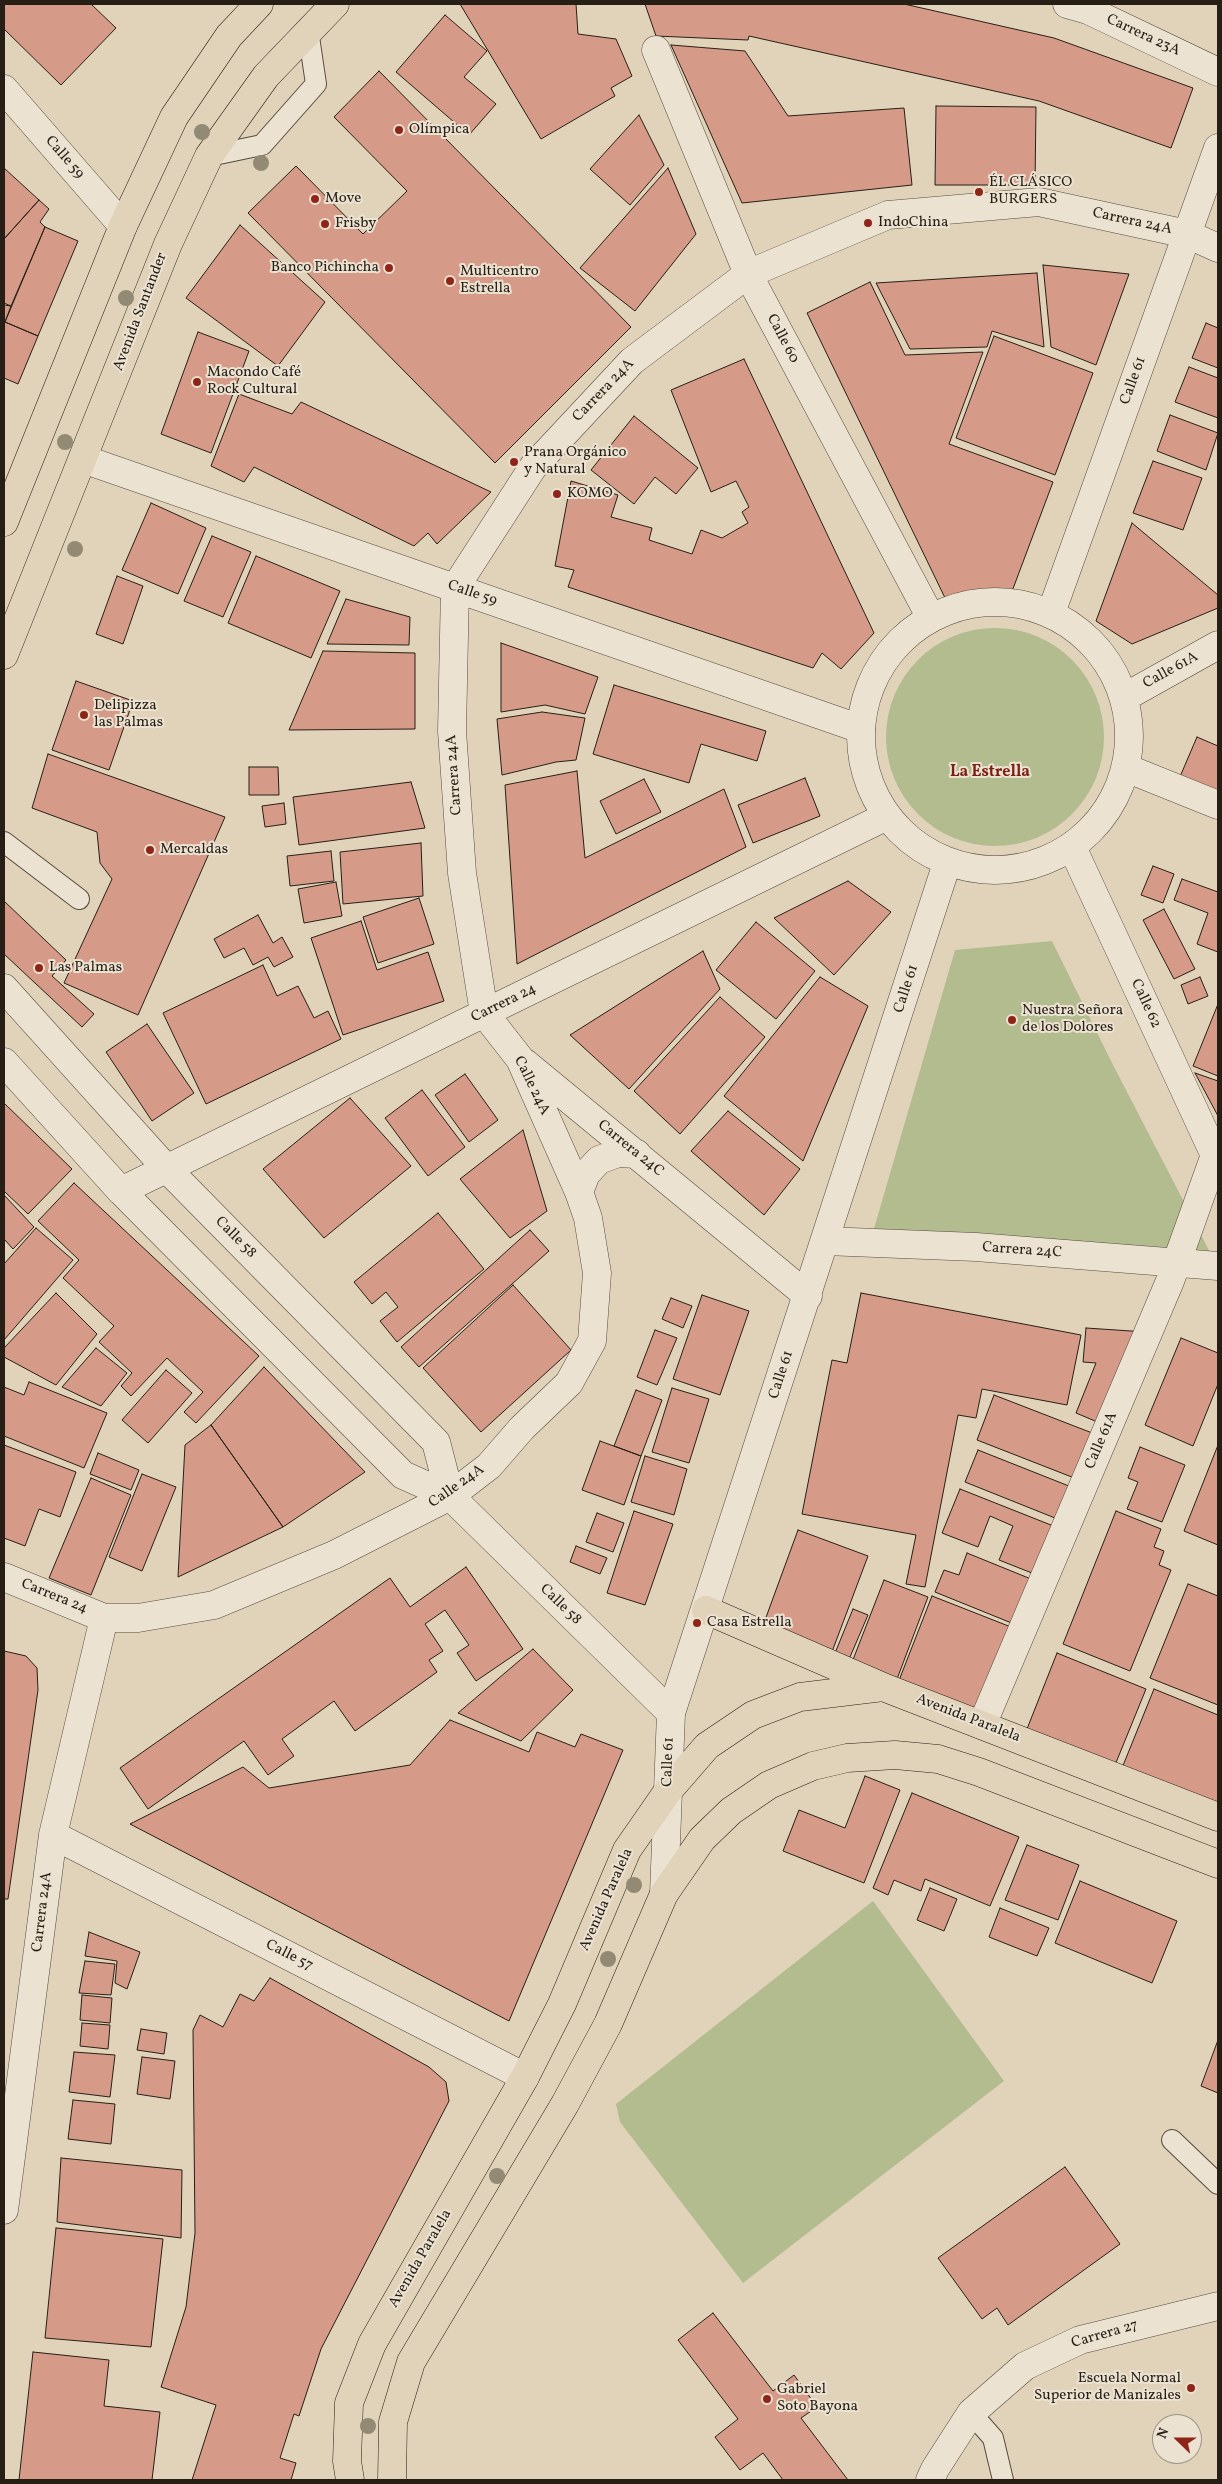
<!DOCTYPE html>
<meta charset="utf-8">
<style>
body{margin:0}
#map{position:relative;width:1222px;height:2484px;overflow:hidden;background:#e1d3ba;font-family:Vollkorn,serif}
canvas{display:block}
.frame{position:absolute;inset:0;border:5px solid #271f15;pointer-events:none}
.north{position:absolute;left:1152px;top:2414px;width:50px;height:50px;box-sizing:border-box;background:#ece2d2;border:1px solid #9d9486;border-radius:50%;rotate:292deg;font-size:14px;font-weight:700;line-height:20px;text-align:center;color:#271f15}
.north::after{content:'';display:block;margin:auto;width:18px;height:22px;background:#8f2418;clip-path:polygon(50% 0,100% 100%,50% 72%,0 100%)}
</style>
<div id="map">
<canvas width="1222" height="2484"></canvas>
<div class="frame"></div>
<div class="north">N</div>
</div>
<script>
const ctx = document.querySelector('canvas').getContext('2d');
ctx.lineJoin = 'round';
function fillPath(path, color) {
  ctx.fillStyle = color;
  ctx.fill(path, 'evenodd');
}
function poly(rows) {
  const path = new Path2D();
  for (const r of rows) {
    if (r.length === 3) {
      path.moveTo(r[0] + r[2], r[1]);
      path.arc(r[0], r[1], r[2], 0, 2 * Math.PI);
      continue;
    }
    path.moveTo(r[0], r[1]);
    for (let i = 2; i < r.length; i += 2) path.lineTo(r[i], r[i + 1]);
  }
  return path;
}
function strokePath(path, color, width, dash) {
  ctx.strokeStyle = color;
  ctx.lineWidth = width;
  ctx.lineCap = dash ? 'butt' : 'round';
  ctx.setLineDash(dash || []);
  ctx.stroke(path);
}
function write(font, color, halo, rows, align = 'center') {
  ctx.font = font + ' Vollkorn,serif';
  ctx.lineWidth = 4;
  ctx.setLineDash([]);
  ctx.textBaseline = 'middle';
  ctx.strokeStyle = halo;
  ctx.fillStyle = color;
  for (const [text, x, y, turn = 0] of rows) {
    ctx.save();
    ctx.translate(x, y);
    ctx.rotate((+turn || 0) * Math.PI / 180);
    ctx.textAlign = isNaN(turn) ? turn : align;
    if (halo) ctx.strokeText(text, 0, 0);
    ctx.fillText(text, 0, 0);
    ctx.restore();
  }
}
const green = poly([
 [995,737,109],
 [1052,941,1110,1059,1214,1260,873,1232,955,950],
 [873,1901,1004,2081,743,2283,620,2122,616,2104]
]);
const building = poly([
 [4,4,91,4,116,28,61,85,4,29,4,4],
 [460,4,576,4,578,34,616,39,632,76,611,88,615,96,541,139,460,4],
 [645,4,904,4,1054,38,1193,88,1171,148,1039,101,749,36,748,40,656,36,645,4],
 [445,15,487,51,464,77,496,104,469,135,396,72,445,15],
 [671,45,745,51,788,116,904,108,912,185,742,203,671,45],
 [379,71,631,327,495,463,248,213,296,166,363,234,407,191,334,117,379,71],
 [936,106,1036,107,1035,185,935,185,936,106],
 [639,115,664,165,630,205,590,169,639,115],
 [4,168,39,200,4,239,4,168],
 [668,168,696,234,635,311,580,268,668,168],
 [39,200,49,209,40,222,45,227,11,306,4,305,4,239,39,200],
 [240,225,325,302,278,366,186,298,240,225],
 [45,227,78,241,38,336,5,322,45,227],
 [1043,265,1129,274,1096,365,1051,347,1043,265],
 [1037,273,1044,347,992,331,987,347,910,349,876,283,1037,273],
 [870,282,905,355,983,352,949,444,1053,482,1011,594,947,602,807,313,870,282],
 [4,303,11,306,5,322,38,336,18,384,4,378,4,303],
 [1206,323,1218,328,1218,368,1192,358,1206,323],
 [198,332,249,351,211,453,161,434,198,332],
 [994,336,1093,373,1055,475,956,438,994,336],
 [744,359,874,633,841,669,822,653,813,668,568,587,574,570,555,566,571,481,618,495,611,517,652,528,649,540,692,554,701,530,722,538,748,523,742,512,749,507,736,481,711,492,671,390,744,359],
 [1189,367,1218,378,1218,418,1175,402,1189,367],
 [239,394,292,414,301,402,491,492,437,544,428,533,414,546,254,467,244,482,211,466,239,394],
 [1170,415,1218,433,1206,470,1157,451,1170,415],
 [634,416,698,468,676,494,655,477,634,504,591,470,634,416],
 [1153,461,1202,478,1183,530,1133,513,1153,461],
 [151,503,206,528,178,594,122,570,151,503],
 [1132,523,1218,595,1218,608,1132,644,1096,621,1132,523],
 [212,536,251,552,223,617,184,601,212,536],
 [256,556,340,591,311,658,228,623,256,556],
 [117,576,143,586,123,644,96,634,117,576],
 [346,599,410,617,409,645,327,644,346,599],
 [501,643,598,677,585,714,545,705,501,712,501,643],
 [323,651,415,653,415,729,289,730,323,651],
 [76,681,133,701,109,770,52,750,76,681],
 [614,685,766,731,757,761,701,744,689,783,593,754,614,685],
 [542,712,585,718,576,760,556,762,502,775,497,719,542,712],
 [1197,737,1218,746,1218,795,1179,779,1197,737],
 [48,754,225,817,138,1015,64,983,112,879,100,863,97,832,32,808,48,754],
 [249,767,278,767,279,795,249,795,249,767],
 [577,771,585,858,724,789,746,847,517,964,505,785,577,771],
 [805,778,820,816,753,843,738,805,805,778],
 [644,779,661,812,616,834,600,801,644,779],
 [411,782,425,828,299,845,293,797,411,782],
 [284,803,286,824,265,827,262,806,284,803],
 [421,843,423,896,343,904,340,852,421,843],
 [331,851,334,881,290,886,287,856,331,851],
 [1153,866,1174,874,1163,903,1141,895,1153,866],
 [1182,879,1218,892,1218,952,1197,944,1208,913,1174,900,1182,879],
 [848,881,891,912,834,975,774,918,848,881],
 [336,882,342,916,304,923,298,889,336,882],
 [419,898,434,944,378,963,363,917,419,898],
 [4,901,66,960,52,976,94,1014,82,1027,4,954,4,901],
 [1164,909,1195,969,1174,979,1143,920,1164,909],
 [258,915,273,943,282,937,293,957,274,967,268,957,253,965,244,948,224,958,214,939,258,915],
 [361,921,377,970,428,952,444,1001,343,1035,311,938,361,921],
 [756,922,815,971,776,1019,716,970,756,922],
 [703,951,720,989,629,1089,570,1035,703,951],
 [263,965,277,996,298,986,314,1018,328,1011,341,1039,206,1104,163,1013,263,965],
 [820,977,868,1006,803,1161,724,1096,820,977],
 [1200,977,1208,996,1188,1004,1181,985,1200,977],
 [720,997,765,1037,680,1134,634,1091,720,997],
 [1218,1004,1218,1076,1193,1066,1218,1004],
 [147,1024,194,1093,152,1121,106,1052,147,1024],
 [1195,1073,1218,1081,1218,1116,1195,1073],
 [465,1074,498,1120,469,1142,435,1095,465,1074],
 [422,1090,465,1147,428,1176,385,1118,422,1090],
 [350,1098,411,1166,324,1238,263,1169,350,1098],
 [4,1103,72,1169,28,1214,4,1191,4,1103],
 [728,1111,800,1169,764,1215,691,1151,728,1111],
 [523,1130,547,1211,510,1238,460,1179,523,1130],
 [74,1183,259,1356,196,1423,184,1412,203,1392,167,1358,131,1396,121,1386,132,1373,99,1342,114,1326,63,1278,79,1260,38,1221,74,1183],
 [4,1195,34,1227,13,1249,4,1239,4,1195],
 [438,1213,484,1269,397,1342,380,1321,398,1307,386,1292,372,1304,354,1282,438,1213],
 [36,1228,73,1260,4,1340,4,1264,36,1228],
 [530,1230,549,1251,419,1367,401,1347,530,1230],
 [513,1285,571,1350,481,1432,423,1368,513,1285],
 [56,1293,97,1334,56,1385,4,1357,4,1348,56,1293],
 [861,1293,1081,1335,1067,1405,982,1389,976,1418,958,1415,925,1587,906,1584,916,1535,802,1514,832,1360,847,1363,861,1293],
 [702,1295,749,1311,720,1395,673,1379,702,1295],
 [671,1298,692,1306,683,1328,662,1319,671,1298],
 [1086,1328,1146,1332,1107,1426,1076,1413,1096,1363,1083,1362,1086,1328],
 [655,1330,677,1338,657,1385,637,1377,655,1330],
 [1181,1338,1218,1353,1218,1384,1193,1446,1145,1425,1181,1338],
 [96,1348,127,1373,101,1406,62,1387,96,1348],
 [264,1367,365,1472,283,1527,211,1425,264,1367],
 [166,1370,192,1393,148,1443,122,1420,166,1370],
 [29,1382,107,1413,84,1468,4,1436,4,1387,24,1395,29,1382],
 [672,1388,709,1399,689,1463,652,1452,672,1388],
 [636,1390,662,1400,641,1456,614,1446,636,1390],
 [994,1395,1100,1436,1082,1481,977,1440,994,1395],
 [211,1425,283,1527,178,1577,185,1445,211,1425],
 [600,1441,641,1456,624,1505,582,1490,600,1441],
 [4,1445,76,1472,60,1517,39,1509,25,1546,4,1538,4,1445],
 [1218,1445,1218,1545,1184,1531,1218,1445],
 [1140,1447,1185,1465,1162,1522,1127,1509,1138,1482,1128,1478,1140,1447],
 [978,1450,1079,1490,1065,1522,965,1482,978,1450],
 [98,1453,139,1470,131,1490,90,1474,98,1453],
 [645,1456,687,1469,674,1515,631,1502,645,1456],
 [142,1474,176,1487,142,1571,109,1557,142,1474],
 [91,1478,131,1495,91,1595,49,1578,91,1478],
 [960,1489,1061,1529,1042,1577,999,1560,1013,1526,990,1516,978,1547,942,1533,960,1489],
 [634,1511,673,1524,645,1605,607,1593,634,1511],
 [1116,1511,1161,1529,1154,1547,1164,1551,1159,1565,1171,1570,1130,1671,1063,1644,1116,1511],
 [597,1513,624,1523,613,1552,586,1542,597,1513],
 [798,1530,868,1556,830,1657,761,1631,798,1530],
 [576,1546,607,1558,600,1574,570,1562,576,1546],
 [967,1553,1031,1579,1014,1624,935,1592,944,1570,959,1575,967,1553],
 [466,1567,523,1649,476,1681,457,1653,469,1645,445,1610,425,1624,443,1651,429,1660,437,1672,355,1731,334,1701,282,1739,294,1756,268,1775,244,1741,148,1809,120,1768,390,1578,410,1607,466,1567],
 [884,1580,928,1597,894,1687,849,1670,884,1580],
 [1188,1584,1218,1596,1218,1705,1150,1678,1188,1584],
 [932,1596,1011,1627,975,1719,896,1688,932,1596],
 [853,1609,868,1615,847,1664,833,1658,853,1609],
 [533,1649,573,1690,521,1741,458,1713,533,1649],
 [4,1651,26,1656,37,1668,38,1690,8,1899,4,1899,4,1651],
 [1057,1653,1146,1689,1113,1770,1025,1734,1057,1653],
 [1154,1689,1218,1715,1218,1807,1120,1773,1154,1689],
 [450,1720,529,1752,537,1732,575,1747,581,1734,623,1750,509,2021,130,1824,243,1767,269,1788,410,1765,450,1720],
 [865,1776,900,1790,864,1883,783,1851,799,1810,845,1828,865,1776],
 [912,1793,1019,1837,990,1906,925,1879,921,1891,894,1880,888,1895,873,1888,912,1793],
 [1027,1845,1079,1865,1058,1920,1005,1900,1027,1845],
 [1080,1881,1177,1921,1152,1983,1055,1943,1080,1881],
 [930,1888,957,1899,944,1931,917,1920,930,1888],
 [1000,1908,1049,1928,1037,1956,989,1937,1000,1908],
 [89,1932,140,1952,127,1989,115,1983,117,1961,85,1956,89,1932],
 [85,1961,115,1964,111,1995,79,1993,85,1961],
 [270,1978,429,2067,446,2082,449,2101,321,2349,299,2416,294,2414,280,2458,296,2463,291,2480,192,2480,216,2405,161,2387,186,2307,195,2233,193,2030,200,2015,223,2027,240,1994,254,2001,270,1978],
 [82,1995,112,1998,110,2023,80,2020,82,1995],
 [82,2023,110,2025,108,2049,80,2046,82,2023],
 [141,2029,167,2033,164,2054,137,2050,141,2029],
 [1218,2040,1218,2093,1201,2086,1218,2040],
 [74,2052,115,2055,110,2097,69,2092,74,2052],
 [142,2057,175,2061,170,2099,137,2094,142,2057],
 [73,2100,115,2104,111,2144,68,2139,73,2100],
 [61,2158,182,2170,181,2238,57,2222,61,2158],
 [1065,2167,1120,2244,1008,2325,997,2308,982,2319,938,2258,1065,2167],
 [56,2228,163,2239,151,2347,45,2338,56,2228],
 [713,2313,773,2391,794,2375,817,2407,801,2418,848,2480,783,2480,763,2453,740,2470,715,2437,738,2419,678,2340,713,2313],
 [33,2352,109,2360,104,2406,160,2412,152,2480,19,2480,33,2352]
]);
const service = poly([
 [209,156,262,145,316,84,308,30],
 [4,842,79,899],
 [1172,2140,1218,2184],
 [971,2413,993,2438,1003,2480]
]);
const minor = poly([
 [1067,4,1088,10,1218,72],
 [656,50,748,274,931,618],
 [83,459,861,729],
 [1051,613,1218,148],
 [1126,768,1218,805],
 [1072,847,1218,1162],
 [4,988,166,1168,436,1442,450,1496],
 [4,1062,121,1191,403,1475,450,1496,671,1713],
 [525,1063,808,1296],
 [121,1191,887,816],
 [579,1192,586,1174,599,1160,618,1153,637,1154],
 [825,1241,976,1247,1218,1266],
 [4,1577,104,1618,138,1618,214,1605,334,1555,450,1496,489,1466,522,1428,569,1383,592,1341,597,1273,588,1218,579,1192,520,1059,484,1013,462,873,452,731,455,588,533,467,632,361,748,274,888,215,1039,202,1187,234,1218,248],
 [982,1725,1170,1281,1215,1155],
 [53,1835,525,2077],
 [4,2210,53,1835,104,1618]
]);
const tertiary = poly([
 [4,89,123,226],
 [995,736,134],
 [1125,697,1218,645],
 [664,1894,671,1713,947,863],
 [930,2480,935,2469,971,2413,1025,2366,1080,2340,1218,2306]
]);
const primary = poly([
 [4,522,123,226,174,117,229,36,259,4],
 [4,655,168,244,209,156,266,76,335,4],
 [706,1610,881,1686],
 [350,2480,347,2461,349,2403,372,2344,525,2077,562,2004,627,1850,668,1791,707,1746,753,1715,800,1697,883,1687,1218,1817],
 [392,2480,393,2422,411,2362,565,2104,608,2024,664,1894,702,1839,731,1811,769,1785,813,1766,847,1758,895,1755,938,1759,979,1772,1218,1864]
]);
const trees = [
 [202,132],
 [261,163],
 [126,298],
 [65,442],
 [75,549],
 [634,1885],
 [608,1959],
 [497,2176],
 [368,2426]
];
const markers = [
 [399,130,5,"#8f2418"],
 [979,192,5,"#8f2418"],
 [315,199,5,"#8f2418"],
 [868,223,5,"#8f2418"],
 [325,224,5,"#8f2418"],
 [389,268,5,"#8f2418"],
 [450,281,5,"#8f2418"],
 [197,382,5,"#8f2418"],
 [514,462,5,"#8f2418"],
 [557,494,5,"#8f2418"],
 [84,715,5,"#8f2418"],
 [150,850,5,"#8f2418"],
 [39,968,5,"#8f2418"],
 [1012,1020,5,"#8f2418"],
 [697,1623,5,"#8f2418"],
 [1191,2388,5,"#8f2418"],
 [767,2399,5,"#8f2418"]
];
const streetNames = [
 ["Carrera 23A",1143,36,25],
 ["Calle 59",64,158,49],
 ["Carrera 24A",1132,222,12],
 ["Avenida Santander",141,312,-69],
 ["Calle 60",782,339,62],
 ["Calle 61",1134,381,-70],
 ["Carrera 24A",604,391,-46],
 ["Calle 59",472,594,19],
 ["Calle 61A",1171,671,-29],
 ["Carrera 24A",455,775,-94],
 ["Calle 61",907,989,-72],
 ["Carrera 24",504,1004,-26],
 ["Calle 62",1145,1004,65],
 ["Calle 24A",531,1086,64],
 ["Carrera 24C",630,1149,39],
 ["Calle 58",235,1238,45],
 ["Carrera 24C",1022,1251,4],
 ["Calle 61",782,1375,-72],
 ["Calle 61A",1102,1441,-67],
 ["Calle 24A",457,1487,-35],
 ["Carrera 24",54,1597,22],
 ["Calle 58",560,1605,44],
 ["Avenida Paralela",968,1719,21],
 ["Calle 61",669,1762,-88],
 ["Avenida Paralela",607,1900,-66],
 ["Carrera 24A",43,1912,-83],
 ["Calle 57",289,1956,27],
 ["Avenida Paralela",421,2259,-60],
 ["Carrera 27",1105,2335,-16]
];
const poiNames = [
 ["Olímpica",409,130],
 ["ÉL CLÁSICO",989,183],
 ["BURGERS",989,200],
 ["Move",325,199],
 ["IndoChina",878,223],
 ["Frisby",335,224],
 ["Banco Pichincha",379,268,"right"],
 ["Multicentro",460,272],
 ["Estrella",460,289],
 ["Macondo Café",207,373],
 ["Rock Cultural",207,390],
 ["Prana Orgánico",524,453],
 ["y Natural",524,470],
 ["KOMO",567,494],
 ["Delipizza",94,706],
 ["las Palmas",94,723],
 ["Mercaldas",160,850],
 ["Las Palmas",49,968],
 ["Nuestra Señora",1022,1011],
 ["de los Dolores",1022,1028],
 ["Casa Estrella",707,1623],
 ["Escuela Normal",1181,2379,"right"],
 ["Superior de Manizales",1181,2396,"right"],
 ["Gabriel",777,2390],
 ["Soto Bayona",777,2407]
];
const neighbourhoodNames = [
 ["La Estrella",990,773]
];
fillPath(green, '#b3bc8f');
fillPath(building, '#d69a88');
strokePath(building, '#271f15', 1);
strokePath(service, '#564c3e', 22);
strokePath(minor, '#564c3e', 29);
strokePath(tertiary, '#564c3e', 29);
strokePath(primary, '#271f15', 29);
strokePath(service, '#ece2d2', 20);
strokePath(minor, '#ece2d2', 28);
strokePath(tertiary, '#ece2d2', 28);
strokePath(primary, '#e1d3ba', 28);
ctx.fillStyle = '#928a74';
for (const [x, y] of trees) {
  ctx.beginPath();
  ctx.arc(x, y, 8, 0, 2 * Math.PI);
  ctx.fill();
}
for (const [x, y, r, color] of markers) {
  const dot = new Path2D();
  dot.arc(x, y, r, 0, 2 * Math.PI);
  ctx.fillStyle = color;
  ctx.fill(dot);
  strokePath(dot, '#ece2d2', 2);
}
write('15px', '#271f15', '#ece2d2', streetNames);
write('15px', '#271f15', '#ece2d2', poiNames, 'left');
write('bold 16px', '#7a1f14', '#ece2d2', neighbourhoodNames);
</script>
